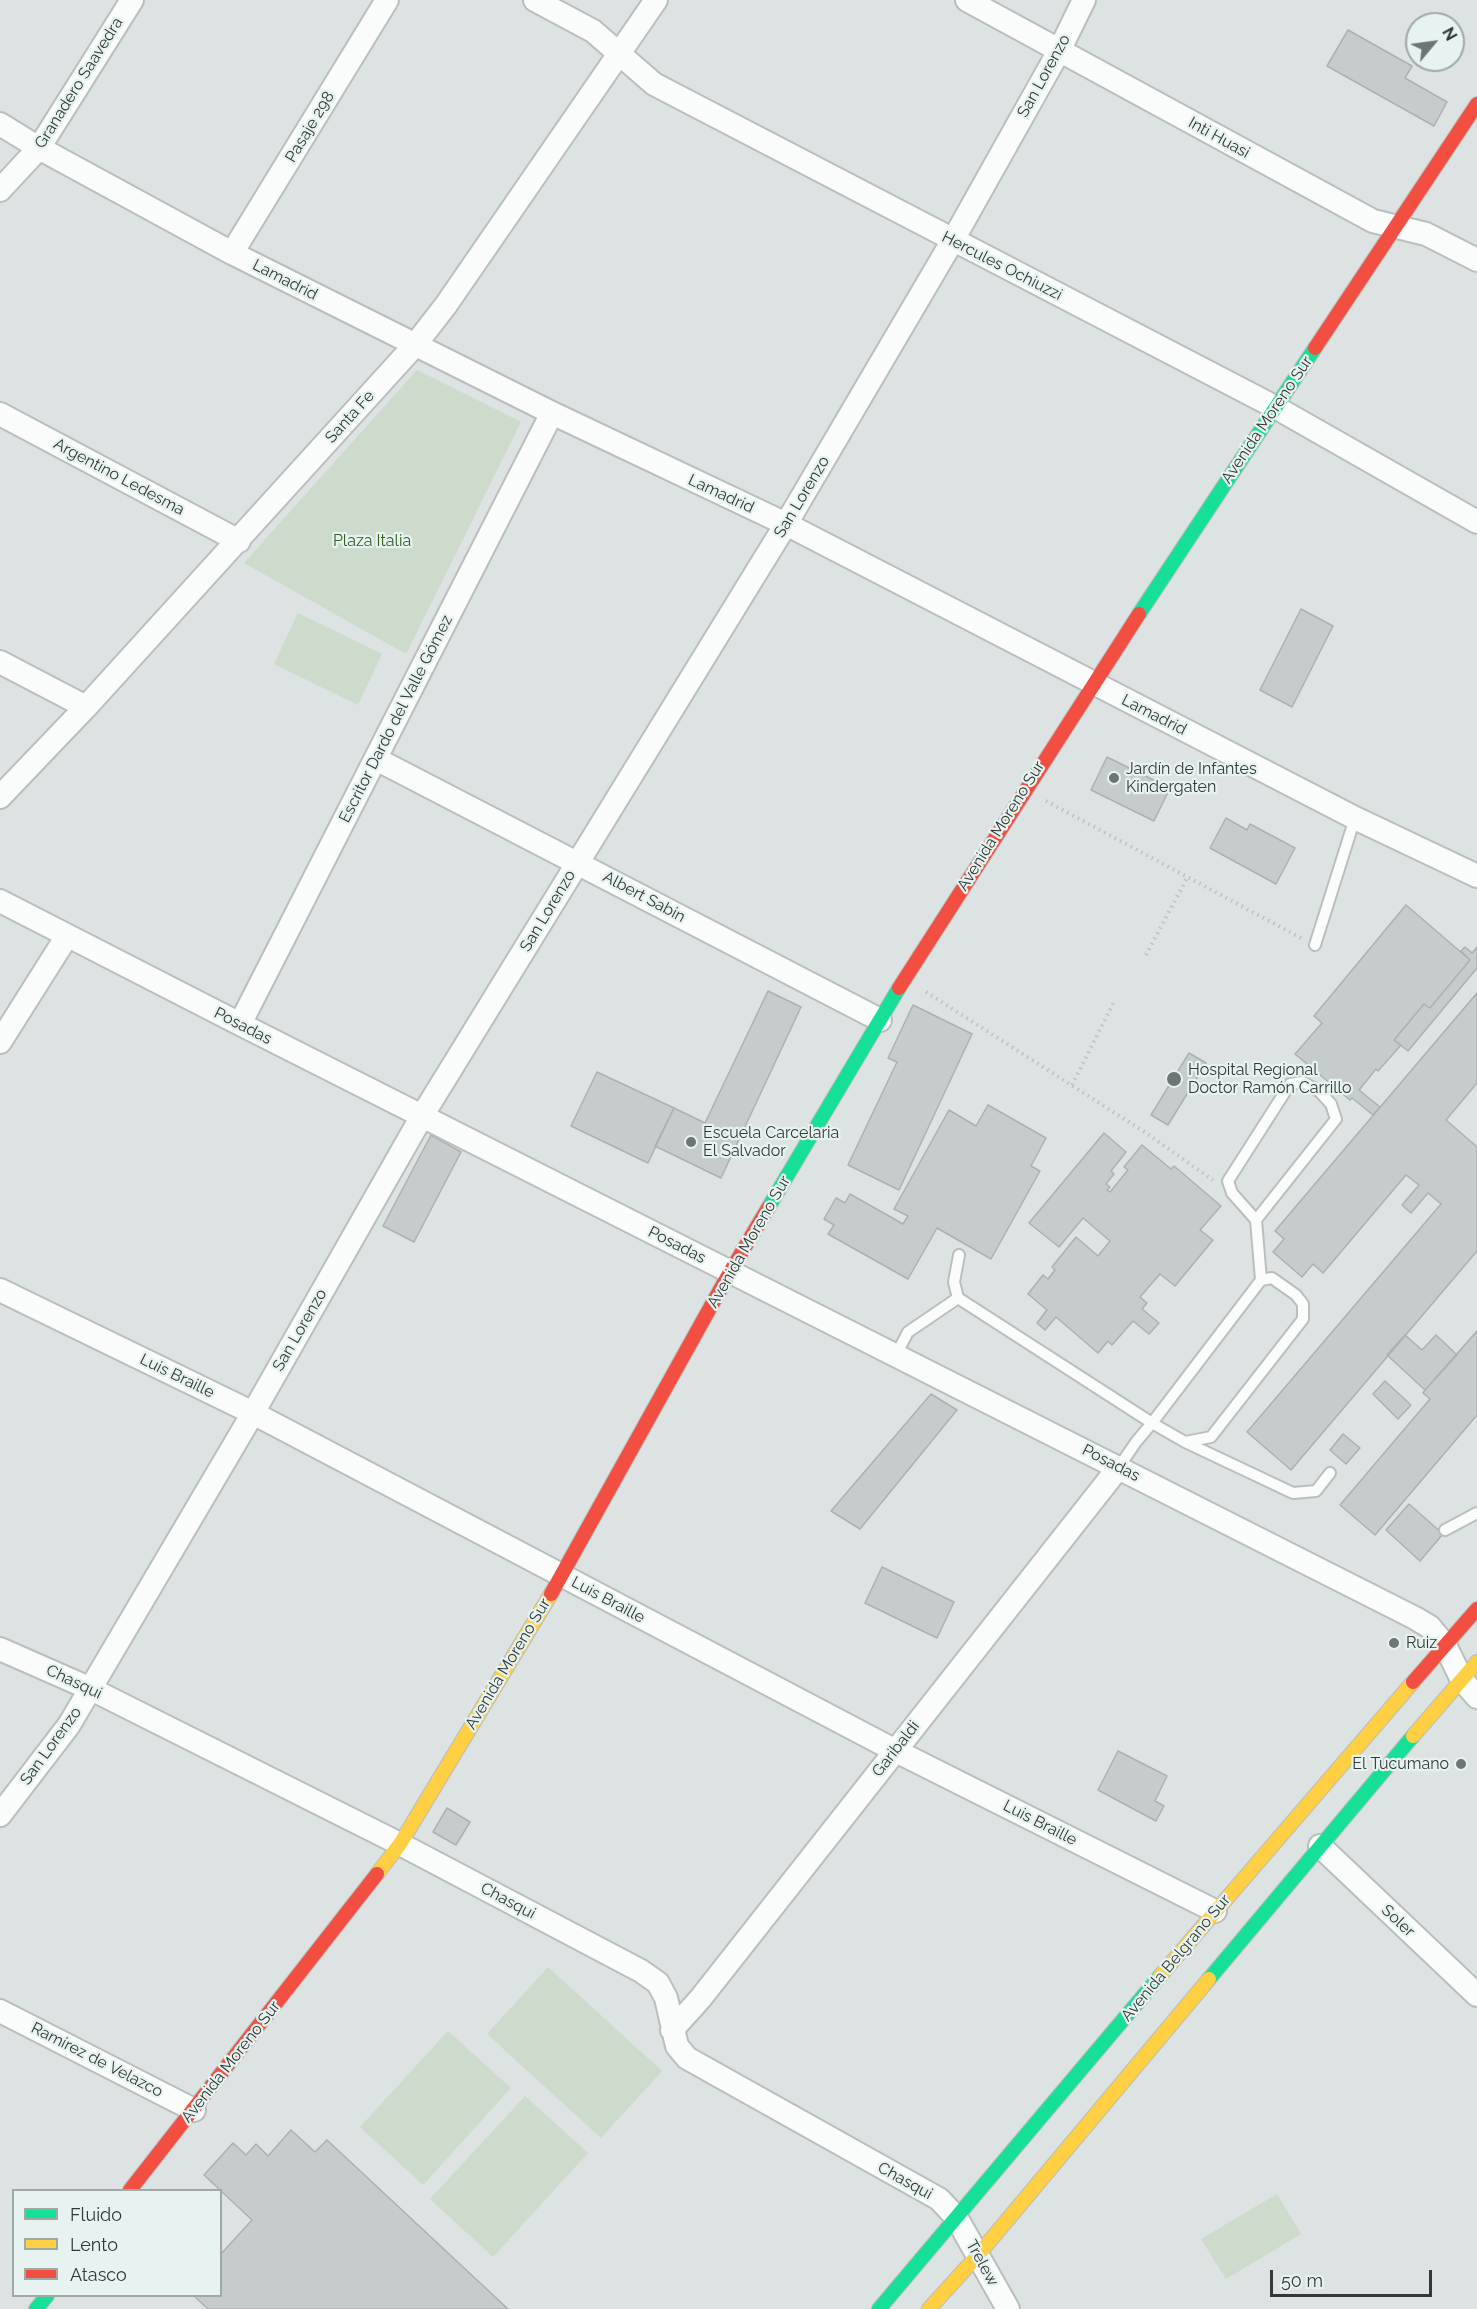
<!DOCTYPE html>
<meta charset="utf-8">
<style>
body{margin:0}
#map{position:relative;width:1477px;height:2309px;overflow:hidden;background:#dde2e2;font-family:Raleway,sans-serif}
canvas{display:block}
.legend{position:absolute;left:12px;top:2189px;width:210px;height:108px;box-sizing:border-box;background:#e7f3f0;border:2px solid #9fa9a6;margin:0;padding:8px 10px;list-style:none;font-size:18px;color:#343938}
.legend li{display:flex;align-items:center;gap:12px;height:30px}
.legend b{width:30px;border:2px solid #9fa9a6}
.north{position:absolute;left:1405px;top:12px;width:60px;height:60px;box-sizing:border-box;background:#e7f3f0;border:2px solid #9fa9a6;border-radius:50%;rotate:61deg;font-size:16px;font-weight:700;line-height:24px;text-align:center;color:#343938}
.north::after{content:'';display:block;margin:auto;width:21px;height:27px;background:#6f7474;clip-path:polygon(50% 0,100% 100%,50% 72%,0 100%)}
.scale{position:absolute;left:1270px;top:2270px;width:162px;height:27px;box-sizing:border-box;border:3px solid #343938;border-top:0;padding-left:8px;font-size:18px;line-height:21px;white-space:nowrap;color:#343938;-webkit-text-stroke:4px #e7f3f0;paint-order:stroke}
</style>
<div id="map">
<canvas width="1477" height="2309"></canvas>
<ul class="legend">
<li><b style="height:8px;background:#16e098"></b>Fluido</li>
<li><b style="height:8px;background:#ffcf43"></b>Lento</li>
<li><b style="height:8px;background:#f24e42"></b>Atasco</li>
</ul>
<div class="north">N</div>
<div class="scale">50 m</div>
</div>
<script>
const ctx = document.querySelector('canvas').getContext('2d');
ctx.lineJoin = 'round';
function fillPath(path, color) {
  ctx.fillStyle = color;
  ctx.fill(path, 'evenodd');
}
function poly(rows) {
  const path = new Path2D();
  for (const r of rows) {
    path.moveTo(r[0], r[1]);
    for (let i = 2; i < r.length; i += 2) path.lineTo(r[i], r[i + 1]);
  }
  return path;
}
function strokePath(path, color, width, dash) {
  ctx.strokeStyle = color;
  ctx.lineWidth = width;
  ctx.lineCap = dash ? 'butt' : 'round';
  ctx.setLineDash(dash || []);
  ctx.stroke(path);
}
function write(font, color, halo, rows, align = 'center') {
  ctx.font = font + ' Raleway,sans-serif';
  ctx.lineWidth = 4.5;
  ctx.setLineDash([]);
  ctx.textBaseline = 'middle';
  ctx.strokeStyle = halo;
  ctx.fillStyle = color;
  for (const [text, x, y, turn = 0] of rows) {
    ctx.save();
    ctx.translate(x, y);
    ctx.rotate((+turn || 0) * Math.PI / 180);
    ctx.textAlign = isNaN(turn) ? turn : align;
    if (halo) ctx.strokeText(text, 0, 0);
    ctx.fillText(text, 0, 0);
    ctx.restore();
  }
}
const green = poly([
 [417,370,521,422,406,654,244,563],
 [298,613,382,654,358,705,274,664],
 [548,1967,662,2071,601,2138,487,2034],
 [448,2031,511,2088,423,2185,360,2127],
 [525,2096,588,2153,493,2257,430,2199],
 [1277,2194,1301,2234,1226,2279,1201,2239]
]);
const building = poly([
 [1348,30,1412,66,1405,78,1447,102,1434,126,1327,66,1348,30],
 [1301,609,1333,626,1292,707,1260,690,1301,609],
 [1107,757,1170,788,1154,821,1091,790,1107,757],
 [1226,818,1247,830,1250,824,1295,848,1276,884,1210,848,1226,818],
 [1406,905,1470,960,1430,1008,1424,1004,1394,1040,1401,1045,1378,1071,1376,1069,1359,1090,1380,1107,1373,1115,1352,1098,1350,1100,1295,1054,1322,1023,1314,1016,1406,905],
 [1465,947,1472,953,1477,947,1477,968,1408,1051,1394,1040,1424,1004,1430,1008,1470,960,1461,951,1465,947],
 [768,991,801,1007,721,1178,655,1146,674,1108,705,1123,768,991],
 [1477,993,1477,1083,1446,1120,1477,1147,1477,1251,1291,1470,1247,1432,1441,1204,1428,1193,1411,1213,1402,1205,1419,1185,1406,1175,1323,1273,1313,1264,1302,1277,1273,1252,1284,1239,1275,1231,1477,993],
 [913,1005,972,1034,899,1190,848,1165,897,1062,888,1058,913,1005],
 [1189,1053,1206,1063,1168,1125,1151,1115,1189,1053],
 [597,1072,674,1108,648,1163,571,1126,597,1072],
 [988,1105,1046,1138,1031,1166,1040,1171,991,1259,937,1228,908,1279,828,1234,834,1225,824,1219,836,1198,845,1203,850,1194,903,1224,908,1216,894,1209,949,1110,976,1126,988,1105],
 [1104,1133,1126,1152,1111,1171,1114,1174,1106,1184,1110,1187,1107,1190,1110,1192,1128,1170,1124,1167,1142,1145,1171,1169,1174,1166,1221,1206,1200,1230,1213,1240,1175,1286,1160,1274,1140,1297,1147,1303,1142,1309,1159,1323,1149,1334,1133,1321,1112,1345,1108,1341,1098,1353,1056,1317,1045,1330,1037,1323,1047,1310,1028,1294,1043,1275,1048,1279,1055,1270,1052,1267,1076,1237,1098,1256,1110,1241,1083,1218,1059,1247,1029,1223,1104,1133],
 [431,1135,461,1152,414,1242,383,1226,431,1135],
 [1477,1331,1477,1415,1375,1535,1340,1505,1430,1399,1423,1393,1425,1390,1477,1331],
 [1405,1335,1422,1350,1436,1335,1457,1355,1425,1390,1387,1355,1405,1335],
 [1385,1381,1411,1405,1398,1419,1373,1394,1385,1381],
 [931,1394,957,1410,860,1529,831,1511,931,1394],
 [1343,1434,1360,1448,1346,1464,1330,1450,1343,1434],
 [1409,1504,1443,1534,1420,1561,1386,1530,1409,1504],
 [882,1567,954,1602,937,1638,865,1603,882,1567],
 [1118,1751,1167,1776,1155,1801,1164,1806,1156,1821,1098,1790,1118,1751],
 [447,1808,470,1822,456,1845,433,1832,447,1808],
 [291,2130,315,2152,327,2140,508,2309,208,2309,194,2296,220,2296,220,2255,252,2220,204,2175,233,2143,246,2155,256,2144,268,2156,291,2130]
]);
const path = poly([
 [1046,801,1301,938],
 [1146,955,1187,878],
 [926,992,1143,1131,1213,1180],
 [1072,1085,1115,1000]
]);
const lane = poly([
 [1315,945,1355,818],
 [1256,1220,1336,1119,1331,1104,1320,1092,1303,1082,1290,1084,1228,1181,1232,1193,1256,1220,1261,1280],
 [959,1255,954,1282,958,1298,1152,1423,1185,1442,1211,1437,1303,1319,1303,1304,1296,1295,1272,1278,1261,1280,1152,1423,1136,1442,1119,1467],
 [896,1355,908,1332,958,1298],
 [1185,1442,1293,1493,1316,1491,1330,1473],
 [1445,1530,1477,1513]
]);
const street = poly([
 [535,0,593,31,654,84,1275,407,1477,522],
 [967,0,1373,221,1426,234,1477,260],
 [0,124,39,148,232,253,552,413,786,524,1355,818,1477,876],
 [0,190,39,148,132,0],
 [232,253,387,0],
 [0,414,239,541],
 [0,662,86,707],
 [376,759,880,1020],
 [0,797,86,707,415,345,446,305,656,0],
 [0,901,240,1024,1415,1618,1430,1627,1445,1645,1462,1680,1477,1697],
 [240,1024,552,413],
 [0,1042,67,936],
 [0,1290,253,1413,894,1750,1215,1911],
 [0,1649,91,1689,400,1844,641,1971,658,1983,666,1998,677,2046,687,2058,939,2199,956,2217,1008,2309],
 [0,1815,69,1725,253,1413,422,1116,786,524,953,240,1059,51,1084,0],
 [1320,1846,1477,1995],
 [0,2011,194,2110],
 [672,2030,700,1999,1119,1467]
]);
const fast = poly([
 [1139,614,1315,348],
 [768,1208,899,988],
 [1209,1979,1413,1736],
 [36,2309,47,2296],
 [879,2309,1160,1976]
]);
const slow = poly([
 [1413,1736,1477,1662],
 [377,1874,400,1844,551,1594],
 [1160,1976,1413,1682],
 [929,2309,978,2255,1209,1979]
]);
const jam = poly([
 [1315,348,1477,104],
 [899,988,1139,614],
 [551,1594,730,1272,768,1208],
 [1413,1682,1477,1609],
 [130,2190,377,1874]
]);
const markers = [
 [1114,778,6,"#6f7474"],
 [1174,1079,8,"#6f7474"],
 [691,1142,6,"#6f7474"],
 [1394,1643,6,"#6f7474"],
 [1461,1764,6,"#6f7474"]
];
const streetNames = [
 ["San Lorenzo",1044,76,-61],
 ["Granadero Saavedra",79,83,-58],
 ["Pasaje 298",310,127,-59],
 ["Inti Huasi",1219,138,29],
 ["Hercules Ochiuzzi",1002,266,27],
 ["Lamadrid",285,280,27],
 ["Santa Fe",350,417,-48],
 ["Avenida Moreno Sur",1267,420,-56],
 ["Argentino Ledesma",119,477,28],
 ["Lamadrid",721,494,25],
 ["San Lorenzo",802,497,-59],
 ["Lamadrid",1154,715,27],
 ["Escritor Dardo del Valle Gómez",396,719,-63],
 ["Avenida Moreno Sur",1001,826,-58],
 ["Albert Sabin",644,897,28],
 ["San Lorenzo",548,911,-59],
 ["Posadas",243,1026,27],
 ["Avenida Moreno Sur",749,1242,-60],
 ["Posadas",677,1245,27],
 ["San Lorenzo",300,1330,-60],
 ["Luis Braille",177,1376,26],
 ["Posadas",1111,1463,27],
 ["Luis Braille",608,1600,28],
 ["Avenida Moreno Sur",508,1664,-59],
 ["Chasqui",74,1682,25],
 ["San Lorenzo",51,1746,-54],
 ["Garibaldi",896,1749,-52],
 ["Luis Braille",1040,1823,27],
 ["Chasqui",508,1901,28],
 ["Soler",1398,1921,43],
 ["Avenida Belgrano Sur",1176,1958,-50],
 ["Ramírez de Velazco",97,2060,27],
 ["Avenida Moreno Sur",231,2062,-52],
 ["Chasqui",905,2181,29],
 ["Trelew",982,2263,61]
];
const parkNames = [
 ["Plaza Italia",372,541]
];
const poiNames = [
 ["Jardín de Infantes",1126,769],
 ["Kindergaten",1126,787],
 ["Hospital Regional",1188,1070],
 ["Doctor Ramón Carrillo",1188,1088],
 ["Escuela Carcelaria",703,1133],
 ["El Salvador",703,1151],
 ["Ruiz",1406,1643],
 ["El Tucumano",1449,1764,"right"]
];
fillPath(green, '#ccdbcb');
fillPath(building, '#c6cbcb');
strokePath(building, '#adb1b1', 1.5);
strokePath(lane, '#babfbe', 14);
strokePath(street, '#babfbe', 26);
strokePath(fast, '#babfbe', 16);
strokePath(slow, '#babfbe', 16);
strokePath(jam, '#babfbe', 16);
strokePath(path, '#c0c2c2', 4, [1.5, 4.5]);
strokePath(lane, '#fafbfb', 10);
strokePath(street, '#fafbfb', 22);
strokePath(fast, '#16e098', 14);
strokePath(slow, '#ffcf43', 14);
strokePath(jam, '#f24e42', 14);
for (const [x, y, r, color] of markers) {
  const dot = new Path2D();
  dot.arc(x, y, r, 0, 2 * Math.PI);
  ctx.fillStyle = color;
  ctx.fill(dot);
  strokePath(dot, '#e7f3f0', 2);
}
write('16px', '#343938', '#e7f3f0', streetNames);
write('16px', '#305f1e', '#e7f3f0', parkNames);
write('16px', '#343938', '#e7f3f0', poiNames, 'left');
</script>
